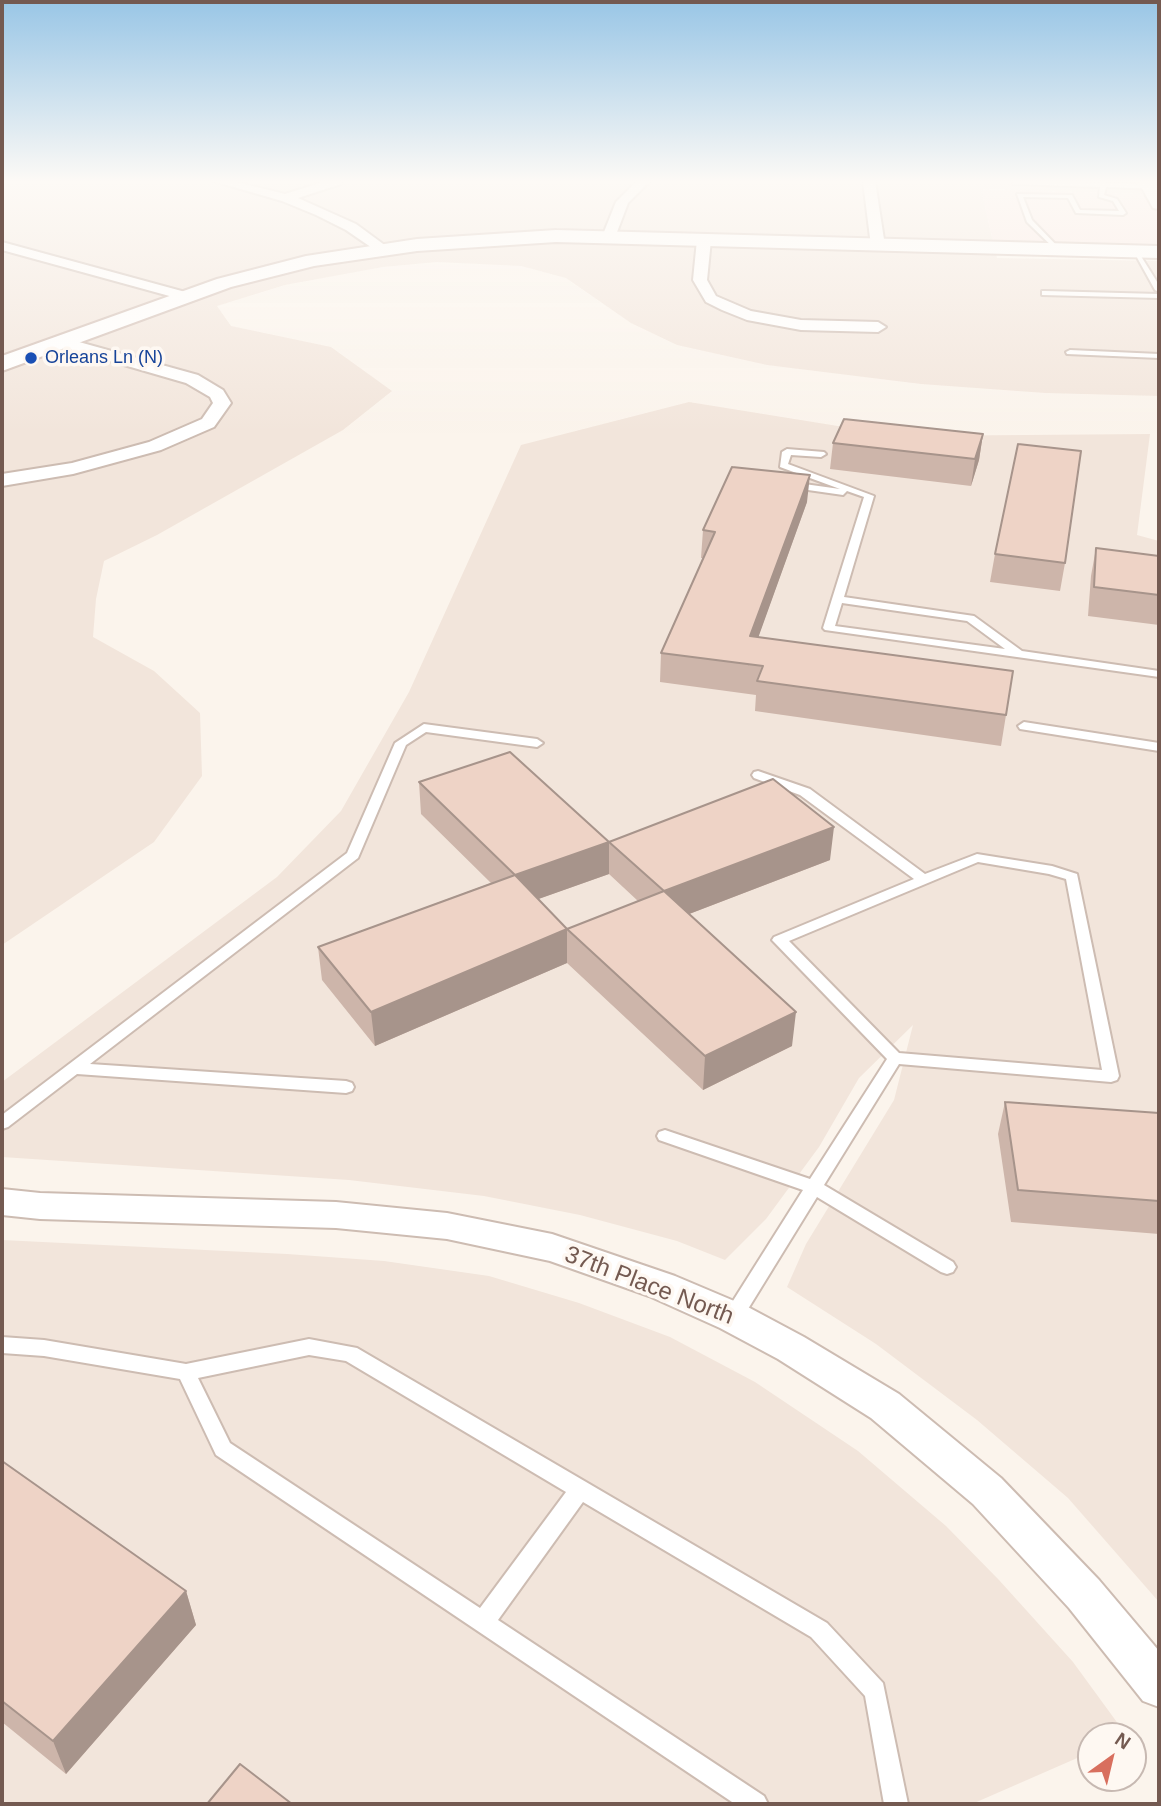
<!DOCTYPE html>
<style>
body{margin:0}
#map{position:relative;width:1161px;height:1806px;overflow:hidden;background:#fbf4ec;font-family:Helvetica,sans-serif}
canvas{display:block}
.frame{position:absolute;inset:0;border:4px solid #745a51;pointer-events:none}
.north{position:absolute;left:1077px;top:1722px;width:70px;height:70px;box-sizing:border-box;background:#fef8f2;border:2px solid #c7b9b2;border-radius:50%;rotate:34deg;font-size:19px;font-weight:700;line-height:28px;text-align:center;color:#745a51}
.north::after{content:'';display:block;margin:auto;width:24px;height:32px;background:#d86f5e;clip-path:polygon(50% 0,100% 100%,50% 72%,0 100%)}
</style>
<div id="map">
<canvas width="1161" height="1806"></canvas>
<div class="frame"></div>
<div class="north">N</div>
</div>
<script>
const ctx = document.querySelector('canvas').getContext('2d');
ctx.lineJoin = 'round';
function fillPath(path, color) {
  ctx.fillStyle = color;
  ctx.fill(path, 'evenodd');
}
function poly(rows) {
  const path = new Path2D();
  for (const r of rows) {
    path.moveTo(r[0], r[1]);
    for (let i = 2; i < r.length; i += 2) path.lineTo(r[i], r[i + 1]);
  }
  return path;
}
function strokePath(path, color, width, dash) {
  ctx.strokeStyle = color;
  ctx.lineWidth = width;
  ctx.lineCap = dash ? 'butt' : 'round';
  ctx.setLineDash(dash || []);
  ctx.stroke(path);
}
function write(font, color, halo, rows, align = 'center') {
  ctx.font = font + ' Helvetica,sans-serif';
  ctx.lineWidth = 7;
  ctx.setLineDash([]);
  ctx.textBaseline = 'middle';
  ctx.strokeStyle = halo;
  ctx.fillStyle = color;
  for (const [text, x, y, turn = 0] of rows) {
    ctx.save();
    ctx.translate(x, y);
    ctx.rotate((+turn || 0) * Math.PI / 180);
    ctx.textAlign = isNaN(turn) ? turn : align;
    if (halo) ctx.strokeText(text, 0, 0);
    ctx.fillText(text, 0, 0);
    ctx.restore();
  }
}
const residential = poly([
 [2,181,1137,181,1143,194,981,189,997,258,1159,261,1159,396,1045,393,921,384,767,365,677,345,631,323,566,278,521,266,437,262,383,267,285,285,217,306,231,326,331,347,392,391,343,430,157,535,104,561,96,599,93,637,154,671,200,713,202,776,154,842,2,945],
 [689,402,900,436,1150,434,1137,535,1159,541,1159,1602,1068,1498,977,1420,876,1344,787,1287,806,1244,894,1100,913,1025,859,1078,819,1147,766,1219,725,1260,677,1241,580,1215,484,1196,349,1180,2,1157,2,1082,277,877,341,811,409,692,521,445],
 [2,1240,287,1254,384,1261,489,1276,579,1303,670,1337,755,1382,858,1451,946,1526,999,1580,1073,1662,1127,1736,1091,1736,1091,1752,972,1804,2,1804]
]);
const commercial = poly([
 [981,189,1143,194,1159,214,1159,245,1129,249,994,246]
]);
const lane = poly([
 [1015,181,1099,183,1099,181,1105,181,1106,183,1159,185,1159,189,1106,187,1104,195,1117,199,1126,213,1123,215,1076,213,1068,198,1023,197,1032,220,1062,251,1060,254,1027,222,1017,194,1072,195,1080,210,1119,211,1113,201,1099,197,1100,187,1013,184,1015,181],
 [1134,252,1139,253,1159,285,1159,292,1155,290,1134,252],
 [1045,291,1159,294,1159,298,1042,295,1042,291,1045,291],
 [1070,350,1159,354,1159,358,1067,354,1066,352,1070,350],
 [787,449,824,452,826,454,821,457,791,455,788,464,874,496,844,597,974,616,1022,651,1159,671,1159,677,825,630,823,628,832,599,864,497,847,491,843,495,787,487,787,483,790,482,840,489,780,467,782,452,787,449],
 [842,603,967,621,1005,649,835,626,842,603],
 [1024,722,1159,743,1159,751,1020,729,1018,726,1024,722],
 [424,724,537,739,543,743,537,747,426,732,406,745,358,858,90,1064,346,1081,352,1083,354,1087,352,1091,346,1093,77,1074,8,1127,2,1129,2,1115,347,853,395,743,424,724],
 [758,771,810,789,925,874,977,854,1052,866,1077,874,1119,1076,1117,1080,1111,1082,899,1064,824,1185,953,1262,956,1267,953,1272,947,1274,941,1272,817,1197,740,1322,733,1325,726,1322,724,1317,726,1312,803,1190,659,1140,657,1136,659,1132,665,1130,810,1179,887,1059,772,940,774,937,914,879,800,795,754,778,752,775,754,772,758,771],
 [978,862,1049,874,1066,879,1102,1070,899,1053,789,941,978,862],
 [2,1337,44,1340,186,1364,309,1339,357,1348,827,1623,883,1683,908,1804,884,1804,865,1696,811,1637,583,1502,498,1620,764,1796,768,1804,735,1804,216,1455,180,1379,44,1356,2,1353,2,1337],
 [309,1355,346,1361,566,1492,480,1608,230,1443,198,1378,309,1355]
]);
const street = poly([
 [213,181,232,181,285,194,326,181,343,181,341,184,298,198,356,224,390,249,388,252,378,252,346,230,316,215,282,201,213,181],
 [637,181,650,181,628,203,614,240,604,240,602,237,616,202,637,181],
 [863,181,875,181,885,246,883,249,878,250,871,246,863,181],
 [704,236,711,240,707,280,716,296,751,311,801,320,878,322,886,327,878,332,801,330,747,320,722,310,706,302,693,280,697,240,704,236],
 [2,242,189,293,191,296,184,300,2,250,2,242],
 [61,337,198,375,223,390,231,403,214,427,161,450,73,474,2,486,2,474,72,463,149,442,202,419,213,403,210,397,186,383,55,345,53,342,55,339,61,337],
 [2,1189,40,1193,336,1202,447,1213,552,1234,675,1276,746,1306,804,1337,899,1394,1001,1478,1099,1580,1159,1651,1159,1707,1143,1701,1069,1608,973,1504,871,1418,778,1359,720,1328,649,1296,550,1261,447,1239,336,1228,40,1219,2,1215,2,1189]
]);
const secondary = poly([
 [1138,181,1154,181,1159,189,1159,209,1153,208,1138,181],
 [556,230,1159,246,1159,258,556,242,417,251,314,266,231,287,2,371,2,356,217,279,306,256,417,239,556,230]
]);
const wall = poly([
 [983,434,979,460,971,486,830,469,833,443],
 [807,502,758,637,1006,715,1001,746,755,711,756,695,660,682,661,653,703,558,701,558,703,530],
 [1096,548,1159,556,1159,625,1088,616,1091,576],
 [995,554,1065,563,1060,591,990,582],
 [419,782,609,842,830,860,689,914,792,1046,703,1090,567,963,375,1046,322,980,318,947,491,883,421,814],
 [609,874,638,901,567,929,538,899],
 [1005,1102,1159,1113,1159,1234,1011,1222,998,1134],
 [2,1461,186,1591,196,1625,66,1774,2,1722]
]);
const shadedWall = poly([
 [983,434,979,460,971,486,975,459],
 [810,475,807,502,748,666,750,636],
 [834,827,830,860,663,924,664,891],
 [609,842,609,874,516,907,515,875],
 [567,929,567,963,375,1046,371,1012],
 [796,1012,792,1046,703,1090,705,1056],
 [186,1591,196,1625,66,1774,53,1741]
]);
const building = poly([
 [844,419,983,434,975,459,833,443,844,419],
 [1018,444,1081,451,1065,563,995,554,1018,444],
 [732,467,810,475,750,636,1013,671,1006,715,757,681,763,666,661,653,715,532,703,530,732,467],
 [1096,548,1159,556,1159,595,1094,587,1096,548],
 [510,752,609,842,515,875,419,782,510,752],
 [773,779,834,827,664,891,609,842,773,779],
 [515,875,567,929,371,1012,318,947,515,875],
 [664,891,796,1012,705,1056,567,929,664,891],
 [1005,1102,1159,1113,1159,1201,1018,1190,1005,1102],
 [2,1461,186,1591,53,1741,2,1701,2,1461],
 [240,1764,292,1804,207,1804,240,1764]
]);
const markers = [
 [31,358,7,"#1a4fb4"]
];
const farTransitnames = [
 ["Orleans Ln (N)",45,358]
];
const nearStreetnames = [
 ["37th Place North",649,1286,21]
];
fillPath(residential, '#f2e5db');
fillPath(commercial, '#fae6e1');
strokePath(lane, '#cdbcb2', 4);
strokePath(street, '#cdbcb2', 4);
strokePath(secondary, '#d1bdb3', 4);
fillPath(lane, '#fff');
fillPath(street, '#fff');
fillPath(secondary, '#fff');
fillPath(wall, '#cdb5aa');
fillPath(shadedWall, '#a7948b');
fillPath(building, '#eed3c6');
strokePath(building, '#a7948b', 2);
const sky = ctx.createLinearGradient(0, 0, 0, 433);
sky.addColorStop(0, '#99c6e6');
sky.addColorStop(0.42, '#fdfaf6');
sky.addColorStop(1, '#fdfaf600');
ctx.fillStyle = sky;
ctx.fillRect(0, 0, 1161, 433);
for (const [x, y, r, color] of markers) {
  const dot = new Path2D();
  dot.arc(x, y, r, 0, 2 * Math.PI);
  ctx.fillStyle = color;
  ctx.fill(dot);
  strokePath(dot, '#fef8f2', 2.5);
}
write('18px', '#164399', '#fef8f2', farTransitnames, 'left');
write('24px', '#745a51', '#fef8f2', nearStreetnames);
</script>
